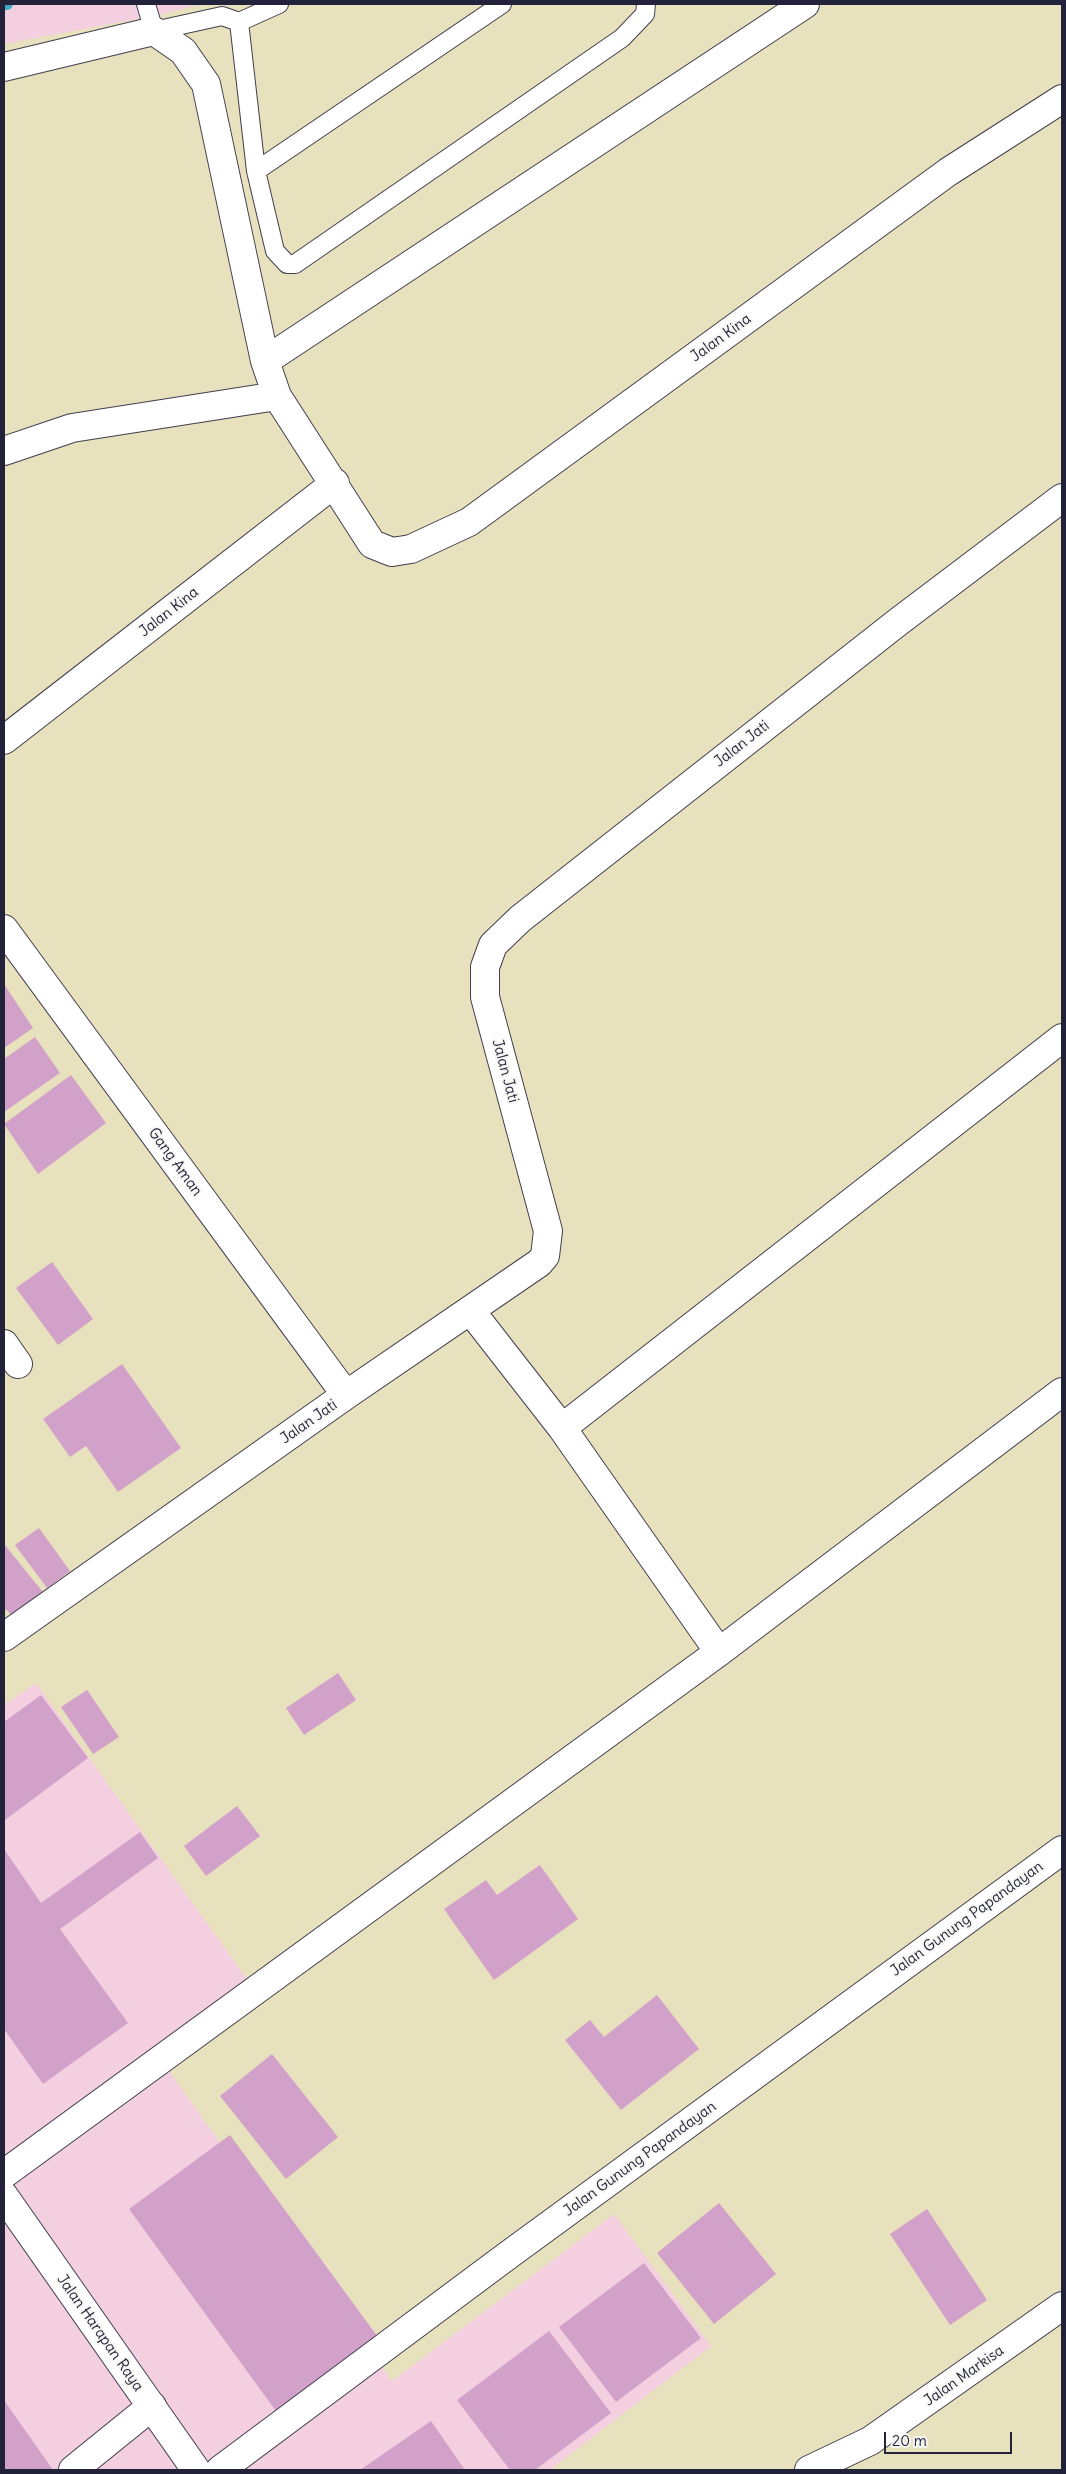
<!DOCTYPE html>
<style>
body{margin:0}
#map{position:relative;width:1066px;height:2474px;overflow:hidden;background:#e8e1bd;font-family:Delius,sans-serif}
canvas{display:block}
.frame{position:absolute;inset:0;border:5px solid #22223b;pointer-events:none}
.scale{position:absolute;left:884px;top:2432px;width:128px;height:22px;box-sizing:border-box;border:2px solid #22223b;border-top:0;padding-left:6px;font-size:15px;line-height:18px;white-space:nowrap;color:#22223b;-webkit-text-stroke:4px #f6f6f2;paint-order:stroke}
</style>
<div id="map">
<canvas width="1066" height="2474"></canvas>
<div class="frame"></div>
<div class="scale">20 m</div>
</div>
<script>
const ctx = document.querySelector('canvas').getContext('2d');
ctx.lineJoin = 'round';
function fillPath(path, color) {
  ctx.fillStyle = color;
  ctx.fill(path, 'evenodd');
}
function poly(rows) {
  const path = new Path2D();
  for (const r of rows) {
    path.moveTo(r[0], r[1]);
    for (let i = 2; i < r.length; i += 2) path.lineTo(r[i], r[i + 1]);
  }
  return path;
}
function strokePath(path, color, width, dash) {
  ctx.strokeStyle = color;
  ctx.lineWidth = width;
  ctx.lineCap = dash ? 'butt' : 'round';
  ctx.setLineDash(dash || []);
  ctx.stroke(path);
}
function write(font, color, halo, rows, align = 'center') {
  ctx.font = font + ' Delius,sans-serif';
  ctx.lineWidth = 4;
  ctx.setLineDash([]);
  ctx.textBaseline = 'middle';
  ctx.strokeStyle = halo;
  ctx.fillStyle = color;
  for (const [text, x, y, turn = 0] of rows) {
    ctx.save();
    ctx.translate(x, y);
    ctx.rotate((+turn || 0) * Math.PI / 180);
    ctx.textAlign = isNaN(turn) ? turn : align;
    if (halo) ctx.strokeText(text, 0, 0);
    ctx.fillText(text, 0, 0);
    ctx.restore();
  }
}
const built = poly([
 [4,4,201,4,163,14,4,44],
 [36,1683,261,1999,166,2067,392,2381,614,2214,711,2346,550,2470,4,2470,4,1705]
]);
const stream = poly([
 [4,4,7,4]
]);
const building = poly([
 [4,984,33,1028,4,1048],
 [35,1037,60,1073,4,1112,4,1059],
 [71,1075,106,1123,38,1174,4,1124],
 [52,1262,93,1319,58,1345,16,1288],
 [122,1364,181,1448,118,1492,86,1446,70,1457,43,1419],
 [39,1528,70,1571,47,1588,15,1545],
 [4,1544,47,1597,17,1622,6,1609,4,1611],
 [338,1673,356,1700,304,1735,286,1708],
 [87,1690,119,1737,93,1754,61,1707],
 [41,1695,88,1758,5,1820,4,1722],
 [237,1806,260,1836,206,1876,184,1846],
 [140,1832,158,1858,60,1929,128,2023,43,2084,4,2029,4,1849,41,1903],
 [540,1865,578,1919,494,1980,444,1909,486,1880,497,1895],
 [657,1995,699,2049,621,2110,565,2040,590,2020,604,2037],
 [272,2054,338,2137,286,2179,220,2096],
 [230,2135,383,2344,281,2418,129,2209],
 [719,2203,776,2274,714,2324,657,2253],
 [927,2209,987,2300,950,2325,890,2234],
 [644,2263,701,2338,616,2402,559,2327],
 [549,2331,611,2413,535,2470,510,2470,457,2400],
 [4,2400,13,2413,53,2470,4,2470],
 [431,2421,465,2470,360,2470]
]);
const lane = poly([
 [146,4,154,31,222,16,239,22,279,4],
 [239,22,256,171,275,251,287,264,295,264,622,38,645,14,646,4],
 [256,171,502,4]
]);
const street = poly([
 [4,67,154,31,183,51,206,84,265,361,277,396,372,544,392,552,411,549,469,522,948,172,1062,99],
 [265,361,805,4],
 [4,451,72,428,277,396],
 [4,740,335,483],
 [4,929,346,1395],
 [470,1310,562,1428,719,1652],
 [4,1344,18,1364],
 [562,1428,1062,1038],
 [4,1637,346,1395,539,1263,545,1256,548,1231,485,997,485,967,493,945,520,919,898,622,1062,498],
 [4,2174,719,1652,1062,1392],
 [73,2470,152,2406],
 [809,2470,870,2441,1062,2306]
]);
const secondary = poly([
 [220,2470,507,2256,1062,1850]
]);
const primary = poly([
 [4,2196,196,2470]
]);
const streetNames = [
 ["Jalan Kina",721,338,-36],
 ["Jalan Kina",169,612,-38],
 ["Jalan Jati",742,744,-38],
 ["Jalan Jati",505,1071,75],
 ["Gang Aman",175,1162,54],
 ["Jalan Jati",309,1422,-35],
 ["Jalan Gunung Papandayan",967,1919,-36],
 ["Jalan Gunung Papandayan",640,2159,-36],
 ["Jalan Harapan Raya",100,2333,55],
 ["Jalan Markisa",964,2376,-35]
];
fillPath(built, '#f3cfdf');
strokePath(stream, '#43a8c3', 12);
fillPath(building, '#d2a1c9');
strokePath(lane, '#403f4e', 20);
strokePath(street, '#403f4e', 30);
strokePath(secondary, '#403f4e', 30);
strokePath(primary, '#403f4e', 30);
strokePath(lane, '#fff', 18);
strokePath(street, '#fff', 28);
strokePath(secondary, '#fff', 28);
strokePath(primary, '#fff', 28);
write('15px', '#22223b', '#f6f6f2', streetNames);
</script>
